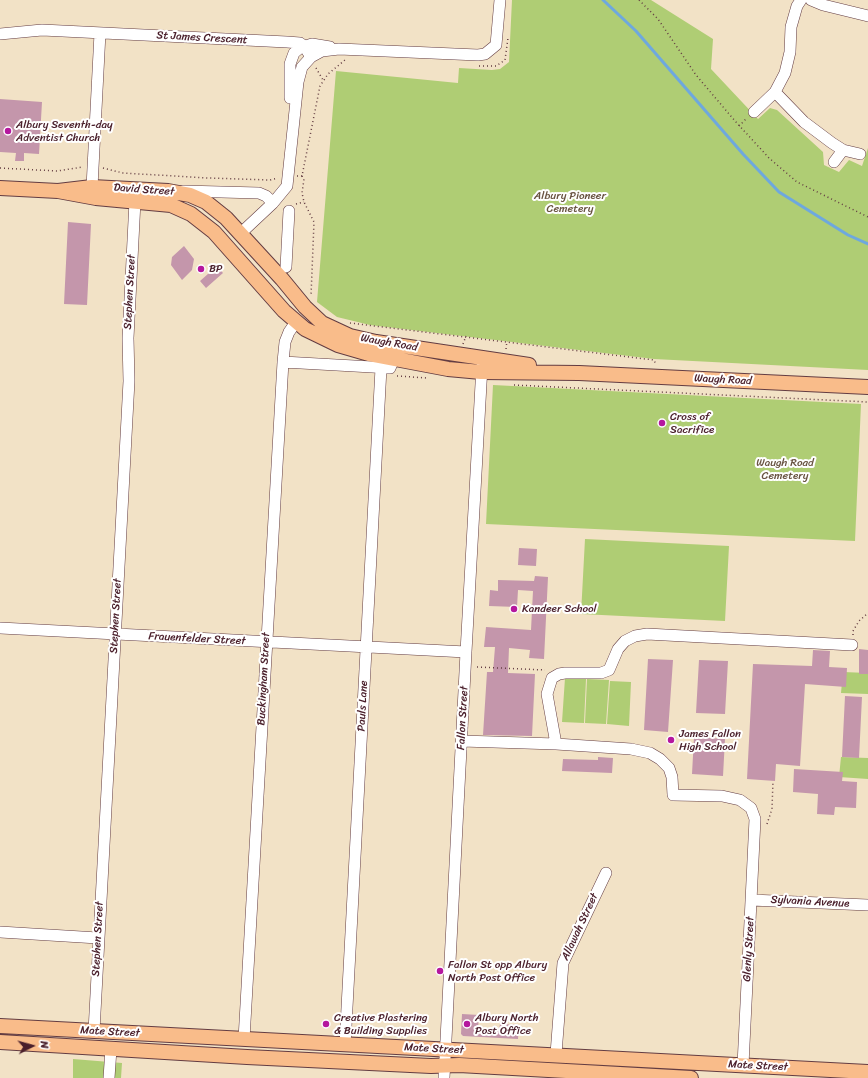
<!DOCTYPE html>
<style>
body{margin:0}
#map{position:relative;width:868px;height:1078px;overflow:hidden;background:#f2e2c6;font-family:Sriracha,sans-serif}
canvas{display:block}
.north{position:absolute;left:12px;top:1026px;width:40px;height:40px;-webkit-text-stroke:3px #fff;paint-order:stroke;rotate:84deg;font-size:11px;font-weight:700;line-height:16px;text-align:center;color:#4a1f2b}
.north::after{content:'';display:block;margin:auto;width:14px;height:18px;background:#4a1f2b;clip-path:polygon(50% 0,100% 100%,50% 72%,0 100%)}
</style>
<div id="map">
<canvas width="868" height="1078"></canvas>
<div class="north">N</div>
</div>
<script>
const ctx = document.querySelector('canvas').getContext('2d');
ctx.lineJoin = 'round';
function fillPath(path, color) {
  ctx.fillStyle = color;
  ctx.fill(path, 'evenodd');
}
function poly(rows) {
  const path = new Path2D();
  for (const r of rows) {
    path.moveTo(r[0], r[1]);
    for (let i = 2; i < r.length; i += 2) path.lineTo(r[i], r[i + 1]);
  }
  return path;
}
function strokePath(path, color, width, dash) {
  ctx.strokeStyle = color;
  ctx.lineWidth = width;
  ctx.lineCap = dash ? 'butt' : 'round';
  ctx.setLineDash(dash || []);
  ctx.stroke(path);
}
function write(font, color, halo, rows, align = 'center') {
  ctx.font = font + ' Sriracha,sans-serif';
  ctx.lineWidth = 4;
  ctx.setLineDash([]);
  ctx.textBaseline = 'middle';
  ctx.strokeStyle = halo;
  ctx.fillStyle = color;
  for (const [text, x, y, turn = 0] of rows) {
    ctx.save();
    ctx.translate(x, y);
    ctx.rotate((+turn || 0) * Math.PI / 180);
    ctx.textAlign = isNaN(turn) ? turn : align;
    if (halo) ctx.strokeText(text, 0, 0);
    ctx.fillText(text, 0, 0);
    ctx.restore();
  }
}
const green = poly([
 [512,0,651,0,713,39,711,69,758,119,770,108,777,110,823,152,824,165,839,172,849,160,862,166,868,148,868,370,654,359,370,325,337,317,317,302,336,71,458,83,459,68,492,70,500,69,509,62],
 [493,385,861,404,855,541,486,524],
 [585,539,729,546,725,621,581,614],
 [843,672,868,673,868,694,841,693],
 [565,678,586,679,584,723,562,722],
 [587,679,609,680,606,724,585,723],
 [610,681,631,682,629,726,607,724],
 [841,757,868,758,868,779,839,777],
 [73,1059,122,1063,121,1078,73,1078]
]);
const stream = poly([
 [603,0,636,31,743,154,779,192,848,235,868,244]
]);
const building = poly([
 [0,99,42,102,39,154,24,153,24,161,15,161,16,153,0,152],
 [68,222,91,224,87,305,64,304],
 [184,246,194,259,192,270,182,280,171,265,172,257],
 [217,266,223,273,206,288,200,281],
 [519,548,537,549,536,566,518,565],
 [535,576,548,577,544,659,529,658,530,650,509,648,508,673,535,674,532,736,483,735,487,672,493,672,495,647,484,647,486,627,531,630,533,591,518,590,517,607,489,606,490,590,498,591,498,580,534,581],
 [859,649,868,650,868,674,859,674],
 [813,650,830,651,829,667,847,668,846,687,805,684,800,766,776,764,775,781,747,779,753,664,812,666],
 [648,659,673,660,668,732,644,730],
 [699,660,728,661,725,714,696,713],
 [845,696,862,697,859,758,842,757],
 [694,737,725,739,723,776,692,774],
 [598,757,613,758,612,773,562,771,563,759,598,760],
 [794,769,843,772,842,781,857,782,856,808,835,807,834,815,817,814,818,794,793,792],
 [462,1014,479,1015,478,1029,499,1030,500,1024,519,1025,518,1039,463,1036,461,1034]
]);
const path = poly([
 [639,0,658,19,696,75,735,121,769,158,797,182,868,217],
 [479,66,496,66,505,60,508,38],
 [316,68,323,80],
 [739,126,746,119],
 [0,168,57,171,83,167],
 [103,168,123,173,208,178,270,180,278,178],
 [297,176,302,176,320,86,328,74,345,60],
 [302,176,304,179,302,193,304,202,314,222,311,296],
 [296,204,304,202],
 [350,323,654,360,656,365],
 [463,344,466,336],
 [506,349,507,341],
 [397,376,427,378],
 [514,385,868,402],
 [853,635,853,631,859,621,868,613],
 [477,667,545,670],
 [767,824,772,809,773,781]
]);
const minor = poly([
 [811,0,823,5,868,16],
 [0,34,42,30,287,42,300,43,304,46,311,57],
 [775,92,804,122,832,143,843,150,860,154],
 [290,98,290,64,294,53,300,48,312,44,330,47],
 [754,112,775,92,785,73,790,52,791,27,797,6,801,0],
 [834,162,843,150],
 [92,187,100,33],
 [183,191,259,193,266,196,273,203],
 [241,233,273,203,287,186,298,82,302,67,311,57,322,51,339,49,478,55,485,54,496,45,500,0],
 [286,267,289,211],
 [283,362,390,368,394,359],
 [0,628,466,652],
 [462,741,556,744,631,749,650,753,660,759,669,768,672,777,673,795,722,796,740,800,751,808,755,819,743,1065],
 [556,744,547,694,552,678,559,674,565,673,601,673,609,670,618,649,625,641,635,636,647,634,852,645],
 [751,900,868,905],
 [0,932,98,938],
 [94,1031,129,381,128,338,135,201],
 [244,1039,283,362,285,342,289,332,296,322],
 [345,1045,381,368],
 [556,1054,563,963,606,873],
 [109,1078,111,1049],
 [444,1078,466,652,482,366]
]);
const major = poly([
 [0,188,58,191,92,187,168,191,190,195,206,202,226,218,282,279,305,307,322,323,350,336,376,342,529,365],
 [58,191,96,198,171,205,191,214,214,232,284,311,305,329,338,345,369,354,448,369,481,372,579,373,868,387],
 [0,1026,868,1072],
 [0,1042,247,1057,431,1066,459,1065,691,1078]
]);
const markers = [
 [8,131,4,"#b5179e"],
 [201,269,4,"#b5179e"],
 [662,423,4,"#b5179e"],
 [514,609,4,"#b5179e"],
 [671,740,4,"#b5179e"],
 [440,971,4,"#b5179e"],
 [326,1024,4,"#b5179e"],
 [467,1024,4,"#b5179e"]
];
const streetNames = [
 ["St James Crescent",202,38,3],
 ["David Street",144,190,4],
 ["Stephen Street",130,292,-87],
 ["Waugh Road",389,343,10],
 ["Waugh Road",723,380,3],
 ["Stephen Street",116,616,-87],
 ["Frauenfelder Street",197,639,3],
 ["Buckingham Street",264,679,-87],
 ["Pauls Lane",363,706,-87],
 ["Fallon Street",463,718,-87],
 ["Sylvania Avenue",810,902,3],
 ["Allawah Street",580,927,-65],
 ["Stephen Street",98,939,-87],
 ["Glenly Street",749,949,-87],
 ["Mate Street",110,1032,3],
 ["Mate Street",434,1049,3],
 ["Mate Street",758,1066,3]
];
const poiNames = [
 ["Albury Seventh-day",16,125],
 ["Adventist Church",16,138],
 ["BP",209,269],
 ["Cross of",670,417],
 ["Sacrifice",670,430],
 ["Kandeer School",522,609],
 ["James Fallon",679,734],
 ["High School",679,747],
 ["Fallon St opp Albury",448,965],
 ["North Post Office",448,978],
 ["Creative Plastering",334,1018],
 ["& Building Supplies",334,1031],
 ["Albury North",475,1018],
 ["Post Office",475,1031]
];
const parkNames = [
 ["Albury Pioneer",570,196],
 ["Cemetery",570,209],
 ["Waugh Road",785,463],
 ["Cemetery",785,476]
];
fillPath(green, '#afcd74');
strokePath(stream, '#6ea8de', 3);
fillPath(building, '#c496ab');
strokePath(minor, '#633c42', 12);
strokePath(major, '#633c42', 16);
strokePath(path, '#633c42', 1.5, [1, 3]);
strokePath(minor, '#fff', 11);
strokePath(major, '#f9bc8a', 14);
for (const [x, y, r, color] of markers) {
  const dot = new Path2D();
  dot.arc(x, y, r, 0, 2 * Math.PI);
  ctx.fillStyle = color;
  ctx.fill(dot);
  strokePath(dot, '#fff', 1.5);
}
write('11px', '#4a1f2b', '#fff', streetNames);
write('11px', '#4a1f2b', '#fff', poiNames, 'left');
write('11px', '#685341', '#fff', parkNames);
</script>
